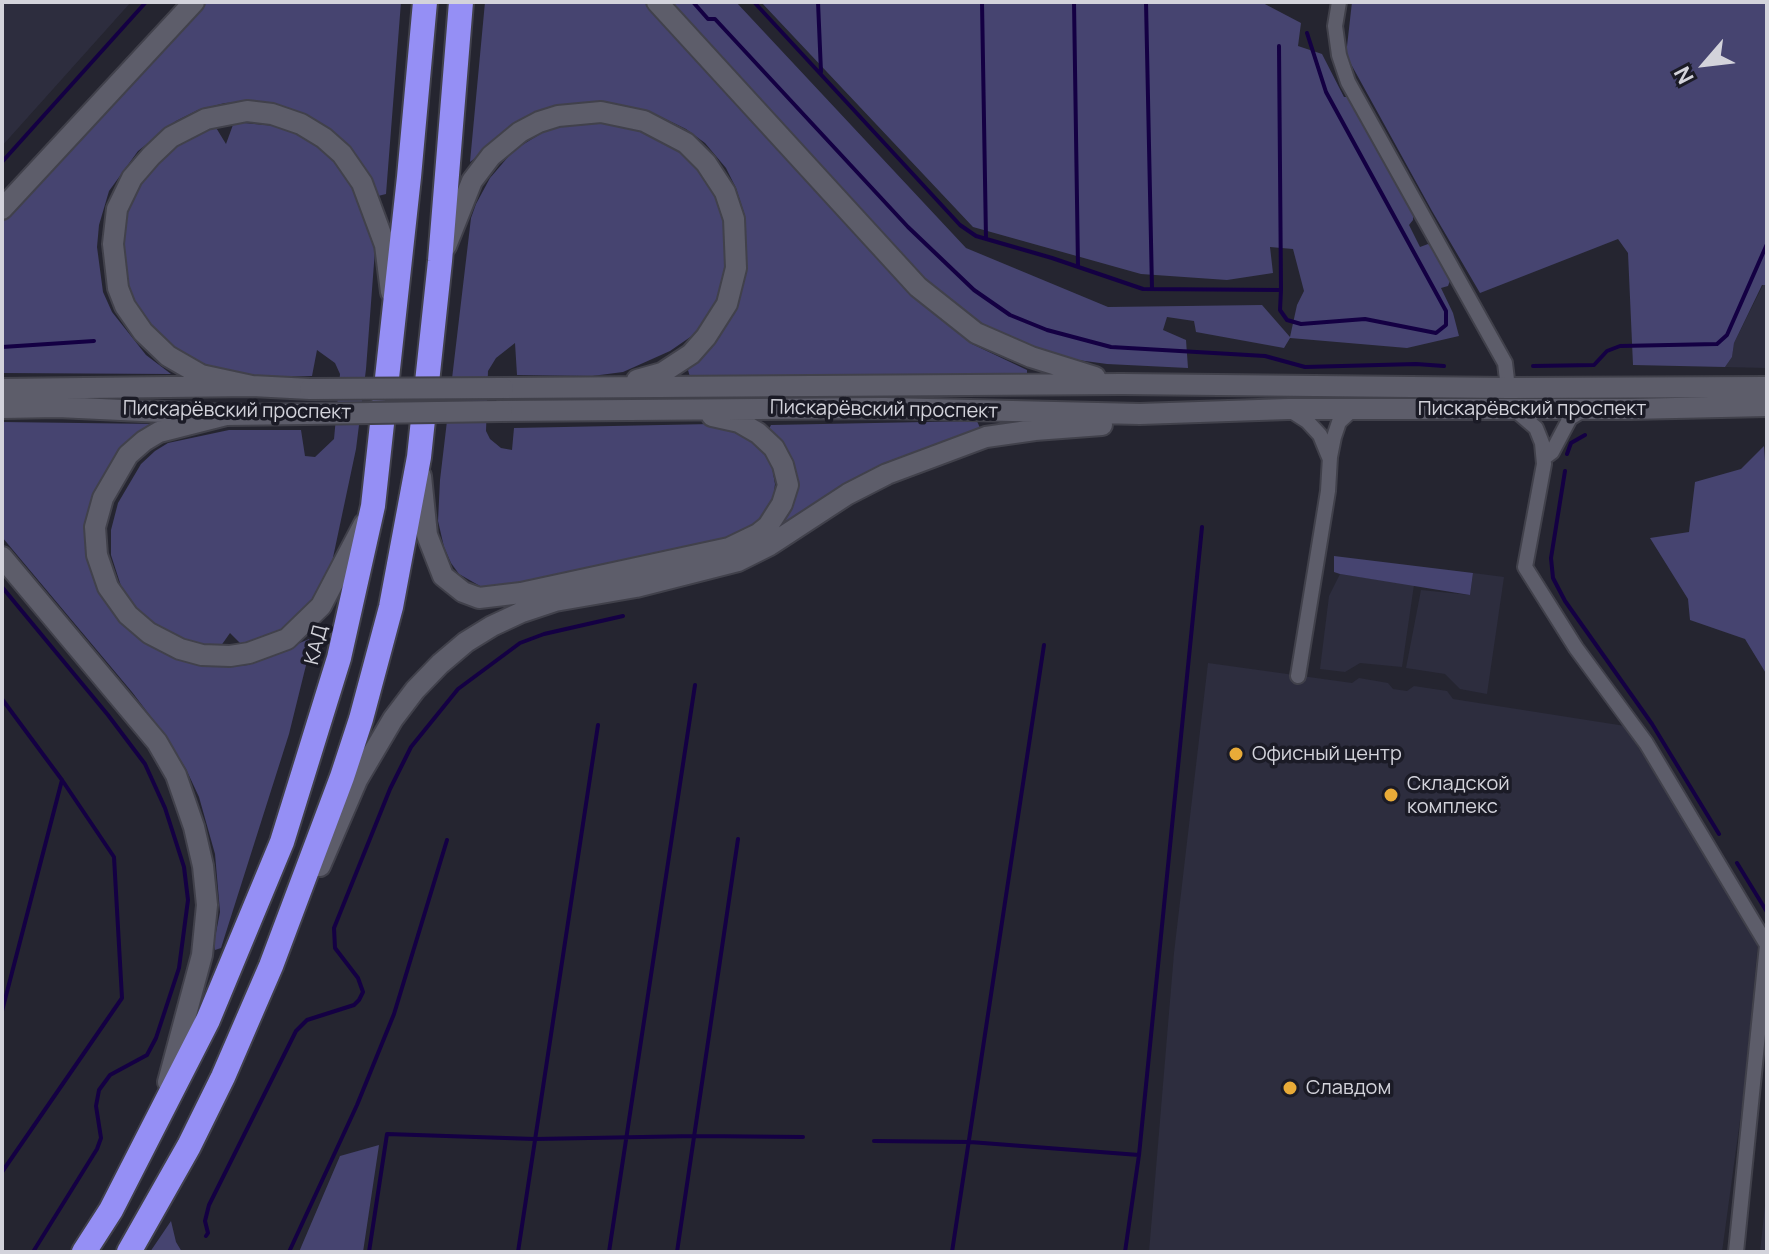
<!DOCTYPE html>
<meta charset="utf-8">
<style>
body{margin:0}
#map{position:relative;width:1769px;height:1254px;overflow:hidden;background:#252530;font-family:Manrope,sans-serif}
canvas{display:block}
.frame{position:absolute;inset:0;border:4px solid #d3d3db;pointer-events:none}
.north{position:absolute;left:1665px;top:24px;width:80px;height:80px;-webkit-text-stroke:6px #1b1b26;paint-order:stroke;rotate:242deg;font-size:22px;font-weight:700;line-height:32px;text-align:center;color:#d3d3db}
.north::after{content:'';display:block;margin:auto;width:28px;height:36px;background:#d3d3db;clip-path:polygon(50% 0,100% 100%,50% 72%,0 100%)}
</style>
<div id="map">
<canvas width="1769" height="1254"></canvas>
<div class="frame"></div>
<div class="north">N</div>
</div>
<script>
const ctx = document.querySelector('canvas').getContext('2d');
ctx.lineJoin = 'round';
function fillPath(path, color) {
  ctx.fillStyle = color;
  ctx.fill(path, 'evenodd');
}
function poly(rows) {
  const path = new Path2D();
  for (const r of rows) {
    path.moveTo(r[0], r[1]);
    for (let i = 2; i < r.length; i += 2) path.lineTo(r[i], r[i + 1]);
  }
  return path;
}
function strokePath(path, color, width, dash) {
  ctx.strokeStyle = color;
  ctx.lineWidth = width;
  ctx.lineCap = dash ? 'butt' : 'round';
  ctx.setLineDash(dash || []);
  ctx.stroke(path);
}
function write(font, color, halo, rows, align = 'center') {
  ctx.font = font + ' Manrope,sans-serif';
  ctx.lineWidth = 7;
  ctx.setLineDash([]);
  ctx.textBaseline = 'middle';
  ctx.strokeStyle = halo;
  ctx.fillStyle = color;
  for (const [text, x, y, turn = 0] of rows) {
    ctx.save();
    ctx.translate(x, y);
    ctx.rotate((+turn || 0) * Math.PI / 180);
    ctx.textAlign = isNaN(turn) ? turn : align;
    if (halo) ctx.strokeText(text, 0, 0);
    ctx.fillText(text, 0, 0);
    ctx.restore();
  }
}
const built = poly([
 [2,2,131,2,2,146],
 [1763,285,1767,285,1767,368,1725,367,1732,357,1734,343],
 [1473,573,1504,577,1487,694,1460,689,1445,674,1406,668,1421,590,1470,595],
 [1340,574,1414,585,1402,667,1360,663,1345,672,1320,669,1329,596],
 [1208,663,1352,683,1359,678,1388,683,1393,689,1407,691,1414,686,1447,691,1453,699,1625,726,1758,942,1744,1091,1722,1252,1149,1252,1174,953],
 [1767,1166,1767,1252,1760,1252,1766,1196]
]);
const green = poly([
 [202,2,401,2,386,194,378,196,361,163,348,147,246,102,225,103,198,110,176,121,138,151,109,191,99,225,97,247,103,292,112,312,146,355,171,374,2,373,2,217],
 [485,2,645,2,913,296,972,344,1027,370,1027,377,690,377,688,370,716,341,726,326,735,306,747,267,745,216,736,188,726,168,705,143,686,129,651,112,614,104,576,105,486,150,470,162],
 [670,2,736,2,966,248,1108,307,1262,305,1290,337,1297,305,1304,291,1293,249,1270,247,1273,273,1227,280,1141,274,973,227,761,2,1261,2,1301,23,1298,46,1322,54,1344,97,1350,97,1413,211,1413,220,1409,225,1420,247,1428,244,1436,249,1451,278,1448,286,1441,288,1453,313,1459,336,1407,348,1290,338,1284,348,1196,332,1194,321,1167,317,1163,330,1186,340,1188,368,1107,364,1056,357,987,330,927,285],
 [1352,2,1767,2,1767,285,1762,285,1734,343,1732,357,1725,367,1633,365,1628,253,1618,239,1480,293,1432,211,1346,55],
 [607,119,670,139,695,166,713,191,723,214,727,244,725,274,717,300,699,331,670,351,623,372,592,376,517,375,515,343,496,358,488,371,486,431,490,439,501,448,512,450,514,428,711,424,727,426,748,437,764,452,772,467,775,484,773,501,759,521,750,529,723,541,512,587,480,586,459,574,451,563,444,547,438,521,440,480,471,218,476,204,490,178,514,150,550,128,567,123],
 [234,122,276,126,303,135,323,147,341,164,373,226,375,250,366,369,356,449,331,567,321,590,292,627,245,648,230,633,218,650,205,648,158,630,140,613,121,586,111,555,111,530,118,503,141,464,155,451,168,443,229,430,301,430,305,456,315,457,334,439,340,374,335,363,317,350,312,376,255,377,211,366,186,357,147,328,125,286,122,229,129,198,138,184,172,146,192,135,215,126,226,144],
 [977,421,980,428,976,431,783,527,780,525,787,513,768,431,771,425],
 [2,422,158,424,126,453,92,559,150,644,183,661,221,667,248,665,309,639,311,645,289,734,221,948,215,950,214,943,220,912,215,854,199,797,186,769,164,734,132,692,2,537],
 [1764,446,1767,492,1767,675,1745,639,1690,620,1688,599,1650,538,1689,532,1695,482,1741,469],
 [1334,556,1473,573,1470,595,1340,574,1334,572],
 [379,1145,363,1252,299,1252,340,1156],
 [171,1221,176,1242,182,1252,150,1252]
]);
const stream = poly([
 [693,2,708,19,715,19,908,227,974,290,1010,315,1047,330,1111,347,1265,356,1305,367,1416,364,1444,366],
 [754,2,960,225,976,236,1052,258,1143,289,1281,290,1280,310,1287,320,1301,324,1365,319,1436,333,1446,325,1446,311,1326,92,1307,33],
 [818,2,821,72],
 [982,2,986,239],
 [1074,2,1078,267],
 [1146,2,1152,289],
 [1279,46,1281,290],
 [2,162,146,2],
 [2,347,94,341],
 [1533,366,1594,365,1607,351,1620,346,1717,344,1727,335,1767,244],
 [1567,454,1571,443,1585,435],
 [1565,471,1551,558,1553,578,1565,601,1652,724,1719,834],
 [2,587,108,715,145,764,165,808,184,867,188,900,179,968,156,1038,147,1055,110,1075,99,1090,96,1106,101,1138,97,1149,33,1252],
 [2,699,62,780,114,857,122,998,2,1172],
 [1737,863,1767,912],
 [2,1011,62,780],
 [874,1141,970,1142,1139,1155],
 [206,1236,208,1233,205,1221,209,1205,296,1031,307,1020,354,1005,359,1000,363,992,358,978,335,948,334,928,390,789,411,747,458,689,520,643,544,634,623,616],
 [289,1252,357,1105,394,1014,447,840],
 [369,1252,387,1134,535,1139,696,1136,803,1137],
 [518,1252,598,725],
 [609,1252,695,685],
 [677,1252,738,839],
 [952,1252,1044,645],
 [1125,1252,1139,1155,1202,527]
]);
const street = poly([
 [1339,2,1335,26,1339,55,1348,82,1505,363,1508,388],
 [1290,410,1307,421,1320,435,1329,457],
 [1515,410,1536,428,1542,443,1544,464,1525,567,1576,648,1646,743,1767,945,1736,1252],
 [1544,458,1552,452,1570,418,1583,410],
 [1298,676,1328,491,1330,457,1334,437,1339,422,1353,409]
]);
const secondary = poly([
 [657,2,918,287,976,333,1031,357,1095,377],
 [2,209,194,2],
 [446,246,472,181,491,156,520,132,539,122,558,116,601,112,644,121,686,143,706,163,725,192,734,219,736,268,727,304,706,337,691,354,662,373,637,380],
 [252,386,201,375,168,356,143,332,125,306,118,288,113,244,117,209,132,178,151,156,171,137,206,119,247,111,272,114,301,124,324,138,342,154,362,183,385,245,391,292],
 [503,388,1122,384,1508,388,1767,387],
 [2,389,252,386,310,389],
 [2,408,58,407,226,415,306,414],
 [502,411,885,408,1140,414,1288,409,1630,409,1767,406],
 [226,415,159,432,144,441,128,455,103,498,95,527,97,555,108,587,128,615,149,633,180,649,202,655,230,656,249,653,287,639,321,606,364,524],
 [421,476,427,535,443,576,463,592,479,598,521,593,729,548,758,534,768,526,782,504,788,485,783,465,774,448,758,433,739,422,712,416],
 [2,557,157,742,176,775,194,827,203,866,207,905,202,955,168,1082],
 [320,866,357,780,393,719,415,690,440,664,466,642,492,626,522,612,555,601,636,587,738,561,770,545,848,494,887,474,986,437,1035,430,1102,425]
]);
const highway = poly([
 [84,1252,111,1210,208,1020,282,842,339,658,373,506,409,177,425,2],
 [129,1252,189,1146,223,1077,271,966,342,777,361,719,391,607,419,457,440,261,461,2]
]);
const secondaryBridge = poly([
 [310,389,503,388],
 [306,414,502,411]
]);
const markers = [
 [1236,754,8,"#e9ab38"],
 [1391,795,8,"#e9ab38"],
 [1290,1088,8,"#e9ab38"]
];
const streetNames = [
 ["Пискарёвский проспект",1532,409],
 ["Пискарёвский проспект",884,410,1],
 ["Пискарёвский проспект",237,411,1],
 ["КАД",317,645,-76]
];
const poiNames = [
 ["Офисный центр",1252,754],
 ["Складской",1407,784],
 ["комплекс",1407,807],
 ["Славдом",1306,1088]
];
fillPath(built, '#2d2d3e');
fillPath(green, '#464470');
strokePath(stream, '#140043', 4);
strokePath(street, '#41414b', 18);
strokePath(secondary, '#41414b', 24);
strokePath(highway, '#41414b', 28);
strokePath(street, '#5d5d6a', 14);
strokePath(secondary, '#5d5d6a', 20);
strokePath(highway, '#958ff5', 24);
strokePath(secondaryBridge, '#41414b', 24, []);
strokePath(secondaryBridge, '#5d5d6a', 20);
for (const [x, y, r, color] of markers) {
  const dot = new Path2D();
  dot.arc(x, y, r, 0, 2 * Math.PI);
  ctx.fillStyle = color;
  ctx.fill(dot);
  strokePath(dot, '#1b1b26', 3);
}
write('20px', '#d3d3db', '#1b1b26', streetNames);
write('20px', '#d3d3db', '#1b1b26', poiNames, 'left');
</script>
